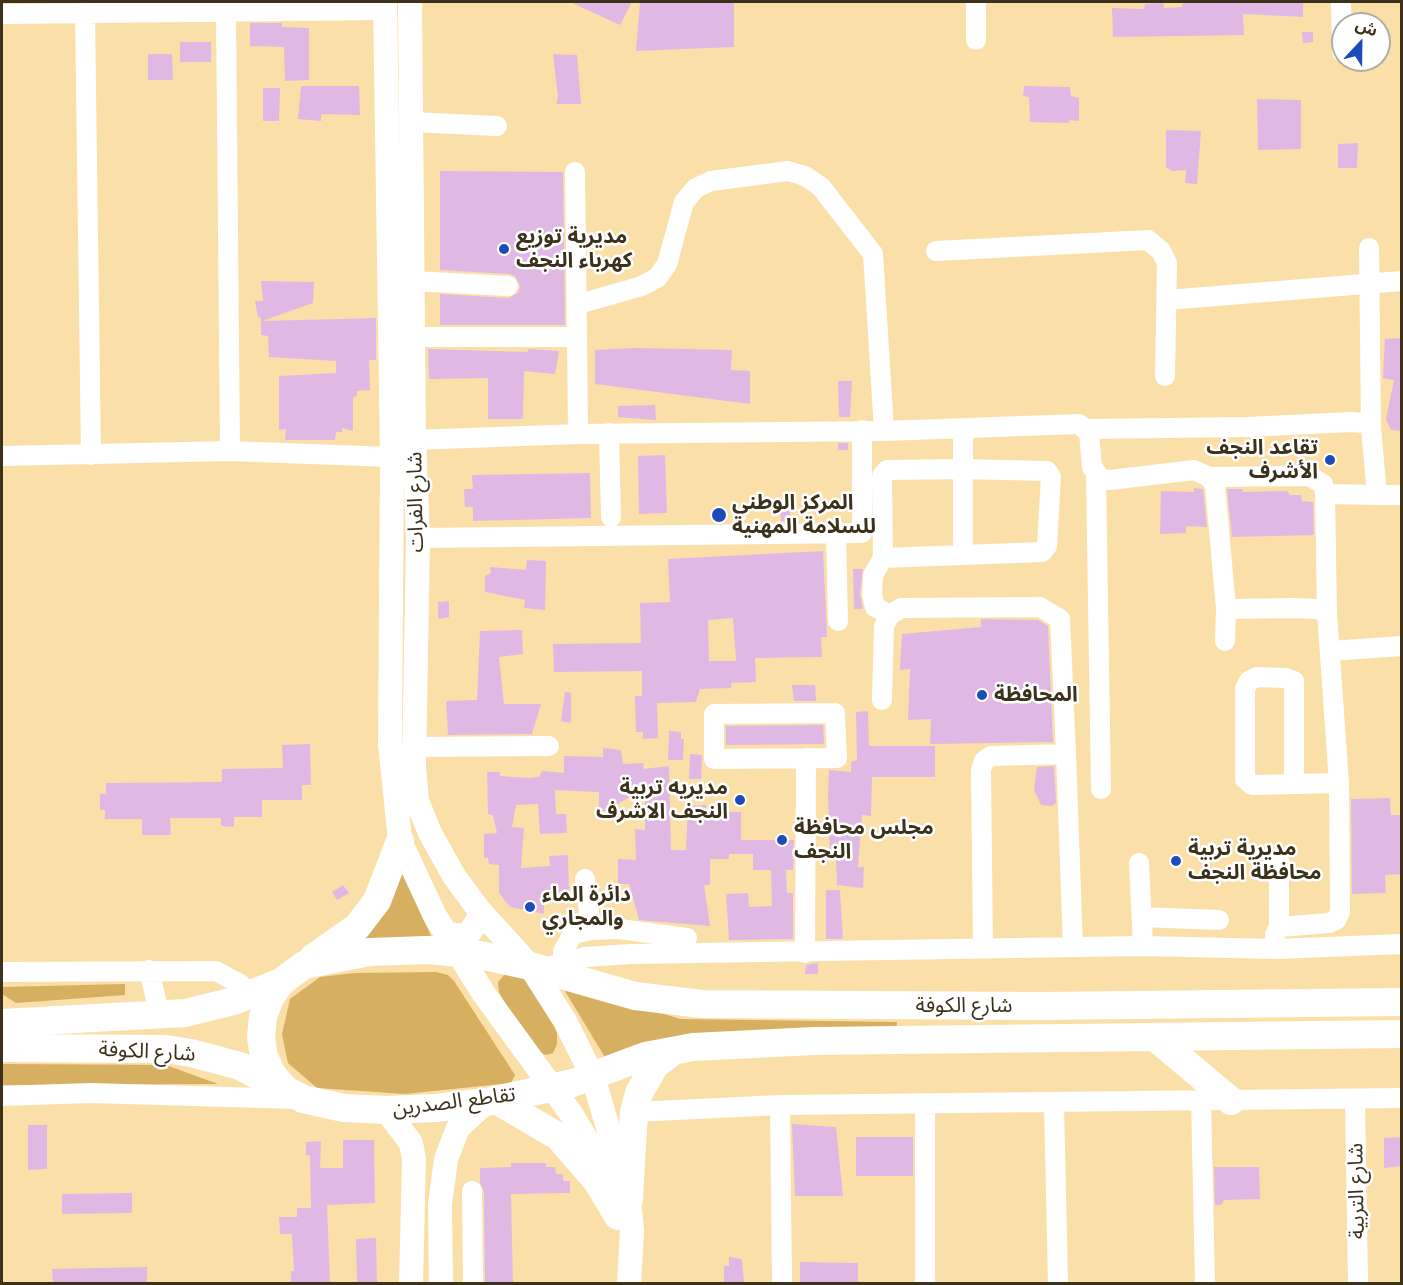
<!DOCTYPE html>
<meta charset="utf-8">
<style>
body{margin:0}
#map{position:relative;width:1403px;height:1285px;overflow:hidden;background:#fbdfa9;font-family:"Noto Serif","Noto Sans Arabic",serif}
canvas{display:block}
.frame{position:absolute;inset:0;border:3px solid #3c311b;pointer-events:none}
.north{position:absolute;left:1331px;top:12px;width:60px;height:60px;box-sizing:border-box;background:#fff;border:2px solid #b1ada4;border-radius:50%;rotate:22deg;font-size:16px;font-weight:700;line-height:24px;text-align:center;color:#3c311b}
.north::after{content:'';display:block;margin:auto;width:21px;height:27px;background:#1d4bb8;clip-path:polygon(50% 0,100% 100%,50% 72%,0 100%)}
</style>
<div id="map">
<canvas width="1403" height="1285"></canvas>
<div class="frame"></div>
<div class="north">ش</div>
</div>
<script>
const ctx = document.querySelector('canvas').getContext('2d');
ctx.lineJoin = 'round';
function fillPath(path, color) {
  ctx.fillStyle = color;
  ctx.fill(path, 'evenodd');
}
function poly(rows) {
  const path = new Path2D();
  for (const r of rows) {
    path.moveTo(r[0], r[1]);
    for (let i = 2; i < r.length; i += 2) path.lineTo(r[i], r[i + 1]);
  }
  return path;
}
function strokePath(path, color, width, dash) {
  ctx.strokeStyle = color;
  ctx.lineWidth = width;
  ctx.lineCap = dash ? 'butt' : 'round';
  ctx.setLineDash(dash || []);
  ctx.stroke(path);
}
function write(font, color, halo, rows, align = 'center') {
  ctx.font = font + ' "Noto Serif","Noto Sans Arabic",serif';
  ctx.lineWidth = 5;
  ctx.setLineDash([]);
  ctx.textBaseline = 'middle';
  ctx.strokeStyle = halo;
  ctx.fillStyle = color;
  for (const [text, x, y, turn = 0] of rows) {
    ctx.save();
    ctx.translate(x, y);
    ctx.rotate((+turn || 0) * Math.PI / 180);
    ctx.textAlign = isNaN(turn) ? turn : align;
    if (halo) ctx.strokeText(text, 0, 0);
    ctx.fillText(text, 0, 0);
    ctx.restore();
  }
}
const green = poly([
 [398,862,431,936,365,939],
 [436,972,448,975,454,981,515,1075,511,1083,405,1094,317,1088,288,1063,282,1034,290,999,320,977,355,973],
 [505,974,523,974,550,1016,557,1033,557,1044,553,1053,546,1055,536,1050,515,1022,499,992,498,982],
 [559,981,680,1019,897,1022,896,1035,609,1064],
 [125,984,125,995,16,1003,2,994,2,987],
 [2,1064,166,1065,218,1084,2,1085]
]);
const building = poly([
 [570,2,632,2,620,25],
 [640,2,734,2,734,47,636,51],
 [1183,2,1303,2,1303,17,1243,14,1244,35,1113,37,1112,8,1144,9,1145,4,1163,3,1164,8,1182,7],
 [250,23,282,23,282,27,309,28,309,80,285,81,284,47,250,46],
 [1302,32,1313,32,1313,42,1303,43],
 [180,42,211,42,211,62,180,62],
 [148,54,172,54,173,80,148,80],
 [553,54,577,55,581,104,556,104,558,97],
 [301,86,359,86,360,115,321,114,321,121,298,119],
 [1024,86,1070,87,1071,96,1079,98,1079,121,1069,120,1069,123,1030,122,1029,97,1023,96],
 [263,88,280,88,279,121,263,121],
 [1257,99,1301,100,1301,149,1258,150],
 [1166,130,1201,131,1197,184,1185,183,1186,170,1172,171,1166,167],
 [1358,143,1357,168,1338,168,1338,144],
 [440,171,563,172,565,325,440,325,440,294,508,298,518,293,520,286,515,276,509,274,440,270],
 [261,281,314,282,313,303,262,321,376,318,376,360,369,360,370,390,357,391,357,396,353,397,353,431,342,428,342,432,336,432,335,440,285,440,286,429,279,430,279,376,336,373,336,361,269,357,268,336,261,335,261,318,258,317,255,301,263,301],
 [1401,338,1401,431,1391,430,1386,419,1394,380,1383,378,1385,339],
 [635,348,732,350,731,370,750,371,750,404,595,384,595,350],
 [428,349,527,352,529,349,559,351,555,374,524,371,523,419,488,419,488,378,429,379],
 [838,381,852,381,850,417,839,417],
 [655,405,656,420,618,417,618,406],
 [838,443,848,443,848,450,838,450],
 [665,455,667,513,639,514,638,456],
 [590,473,591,518,473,521,473,507,465,507,464,489,473,489,472,475],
 [1194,488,1203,489,1207,527,1186,526,1186,533,1160,534,1161,491,1194,492],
 [1227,489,1243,489,1243,492,1287,491,1290,495,1301,495,1302,501,1313,502,1314,535,1232,537],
 [790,508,791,521,781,521,780,509],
 [823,551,827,637,821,637,822,657,755,658,756,682,731,683,731,688,700,689,696,702,657,703,658,738,643,739,643,732,636,732,635,696,642,696,642,671,554,672,553,644,641,643,640,603,670,602,668,559],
 [733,618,736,661,709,661,708,620],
 [527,560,546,561,545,610,524,608,525,600,485,592,485,576,491,573,490,567,526,570],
 [853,569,863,569,860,594,863,609,854,609],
 [449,601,449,617,438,619,438,602],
 [981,619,1038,620,1048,626,1053,742,930,744,931,719,908,720,910,669,900,670,902,634,981,627],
 [522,630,523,654,499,657,504,704,541,704,532,734,448,735,446,701,477,700,480,631],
 [792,685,815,685,816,701,794,701],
 [565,692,571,693,571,723,561,721],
 [868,711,869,746,935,746,935,777,872,777,871,816,862,815,858,867,864,867,863,888,837,885,836,858,830,858,828,795,829,770,851,772,851,762,857,760,856,712],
 [823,725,824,744,726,745,726,726],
 [669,731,681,732,681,739,684,739,683,760,668,760],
 [310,744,311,785,302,785,302,800,262,800,262,817,234,817,234,827,221,826,221,818,170,818,171,835,142,835,142,819,105,819,105,810,100,810,100,794,106,794,106,783,222,782,222,769,283,768,282,745],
 [603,748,621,750,623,764,644,763,643,769,669,766,671,850,686,850,688,806,706,805,706,812,741,812,741,840,794,840,793,870,786,870,787,893,793,893,793,939,729,940,726,894,748,893,749,907,772,906,771,870,753,870,753,854,729,854,729,859,710,859,710,885,704,885,710,926,639,920,629,884,618,884,618,859,636,860,635,829,645,830,645,788,614,806,614,811,599,811,599,792,555,790,556,814,566,814,567,833,540,834,538,804,516,805,512,827,524,828,521,868,550,866,549,856,568,855,569,893,544,894,544,914,510,907,499,893,499,865,489,864,488,858,484,858,484,834,497,833,493,815,488,814,487,772,500,772,500,776,529,778,539,777,542,771,564,773,564,756,603,757],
 [690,754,702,755,701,779,689,779],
 [1054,766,1056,803,1052,806,1041,805,1034,790,1037,767],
 [1390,798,1391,815,1401,815,1401,874,1385,875,1386,893,1352,894,1351,799],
 [343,885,349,893,337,900,332,892],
 [826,890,840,890,843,939,826,939],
 [818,963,818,974,805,974,806,965],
 [792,1124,836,1127,843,1196,795,1196],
 [28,1125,47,1125,47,1169,28,1170],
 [856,1137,913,1137,913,1176,856,1176],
 [1401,1137,1401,1166,1384,1168,1384,1138],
 [343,1140,374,1140,375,1203,327,1205,330,1284,291,1284,291,1271,294,1271,292,1234,280,1234,279,1217,297,1217,297,1208,311,1208,310,1155,306,1155,306,1142,321,1141,320,1168,343,1168],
 [511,1163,546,1163,546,1167,555,1167,556,1174,563,1174,563,1181,570,1181,570,1193,511,1194,513,1284,485,1284,484,1191,480,1183,480,1168,511,1167],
 [1214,1167,1259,1167,1260,1199,1224,1200,1221,1205,1215,1205],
 [132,1193,132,1213,62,1214,62,1194],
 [376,1238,377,1284,357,1284,356,1239],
 [729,1257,742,1259,744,1284,724,1284,724,1266,729,1266],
 [800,1262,858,1263,858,1284,800,1284],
 [147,1267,147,1284,53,1284,52,1269]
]);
const minor = poly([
 [1341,2,1342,52],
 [226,12,230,451],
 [85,13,91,455],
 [2,14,385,10],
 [976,40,976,2],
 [411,122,497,126],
 [575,172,577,340],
 [1369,248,1371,427],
 [936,251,1148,240,1161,251,1167,263,1165,376],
 [412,281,508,286],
 [1167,300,1402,281],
 [579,304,642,286,658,277,667,264,684,202,696,188,711,181,788,171,805,176,821,187,873,254,884,431],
 [413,337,569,337,577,340,578,434],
 [1087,429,1247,427,1351,422,1365,423,1371,427,1377,495,1325,494,1323,484,1309,476,1209,477],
 [609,433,611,517],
 [414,440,578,434,884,431,1079,424,1089,433,1092,467,1101,479,1110,480,1194,470,1209,477,1215,485,1226,609,1225,641],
 [2,456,230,451,392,457],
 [963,469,1047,471,1051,477,1047,546,1042,552,883,558,882,476,887,470,963,469],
 [1096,476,1101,789],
 [1325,494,1327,613],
 [1377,495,1402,495],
 [836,533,838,621],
 [418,538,862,533,862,430],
 [963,555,963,429],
 [883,558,873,575,872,595,875,607,890,615],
 [1226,609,1292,608,1318,609,1327,613,1339,783,1340,912,1336,920,1329,923,1279,927,1275,934,1276,949],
 [1331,651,1402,646],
 [882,700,884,626,890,615,901,608,1040,607,1060,619,1066,754],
 [835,713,837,758,714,759,714,714,835,713],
 [414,747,549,746],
 [1294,782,1294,681,1286,678,1257,677,1249,681,1245,689,1245,779,1252,785,1339,783],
 [1139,863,1143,946],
 [585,879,591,930],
 [1142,917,1219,920],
 [1279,927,1279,860],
 [983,948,981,770,984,761,991,756,1066,754,1073,947],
 [805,953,806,758],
 [563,961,563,951,573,934,591,930,619,929,687,938],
 [540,969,585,957,631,954,1143,946,1276,949,1402,944],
 [149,970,160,1016],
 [2,972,216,971,240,984,250,996],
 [2,1096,91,1093,296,1099],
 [1355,1099,1358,1284],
 [1201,1100,1205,1284],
 [1054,1102,1058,1284],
 [925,1103,925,1284],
 [780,1105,782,1284],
 [634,1112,780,1105,1402,1098],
 [472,1191,473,1284]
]);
const major = poly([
 [385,2,392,457,390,743,400,841,435,916,484,994,572,1115,605,1171,611,1192],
 [410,2,414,440,418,538,414,768,417,801,430,833,454,876,479,910,530,966,565,1021,593,1077,629,1199,632,1231,629,1284],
 [445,933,462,936,470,932,479,918,479,910],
 [386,1110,411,1143,414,1159,411,1284],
 [441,1284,440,1204,446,1159,458,1128,486,1102]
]);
const highway = poly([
 [313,958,357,927,377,901,400,841],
 [2,1023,185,1013,234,1001,281,982],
 [1156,1038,1231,1101],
 [2,1048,166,1049,191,1053,240,1066,303,1099,344,1108,386,1110,436,1108,486,1102,573,1083,645,1056,693,1047,814,1041,1402,1034],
 [284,1088,272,1074,264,1057,261,1037,263,1017,270,998,281,982,304,965,369,952,427,950,480,955,530,966,635,996,702,1004,1040,1006,1402,1002],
 [496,1100,559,1137,597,1181,618,1216],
 [629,1199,634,1112,639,1093,655,1065,674,1051]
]);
const markers = [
 [504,249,6,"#1d4bb8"],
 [1330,460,6,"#1d4bb8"],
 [719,515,8,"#1d4bb8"],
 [982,695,6,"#1d4bb8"],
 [740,800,6,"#1d4bb8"],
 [782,840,6,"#1d4bb8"],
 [1176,861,6,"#1d4bb8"],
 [530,907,6,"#1d4bb8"]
];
const poiNames = [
 ["مديرية توزيع",516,237],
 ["كهرباء النجف",516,261],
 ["تقاعد النجف",1318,448,"right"],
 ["الأشرف",1318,472,"right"],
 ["المركز الوطني",732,503],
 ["للسلامة المهنية",732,527],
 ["المحافظة",994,695],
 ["مديريه تربية",728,788,"right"],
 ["النجف الاشرف",728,812,"right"],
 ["مجلس محافظة",794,828],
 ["النجف",794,852],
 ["مديرية تربية",1188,849],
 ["محافظة النجف",1188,873],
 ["دائرة الماء",542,895],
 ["والمجاري",542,919]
];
const streetNames = [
 ["شارع الفرات",416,502,-91],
 ["شارع الكوفة",964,1006],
 ["شارع الكوفة",147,1052,3],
 ["تقاطع الصدرين",454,1102,-7],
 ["شارع التربية",1357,1191,-91]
];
fillPath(green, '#d6af60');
fillPath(building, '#e0b8e4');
strokePath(minor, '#fff', 20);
strokePath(major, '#fff', 24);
strokePath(highway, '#fff', 28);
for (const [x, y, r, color] of markers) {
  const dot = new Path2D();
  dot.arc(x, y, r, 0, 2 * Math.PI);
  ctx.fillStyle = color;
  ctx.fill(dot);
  strokePath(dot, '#fff', 2);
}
write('bold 21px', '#3c311b', '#fff', poiNames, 'left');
write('21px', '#3c311b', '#fff', streetNames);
</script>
